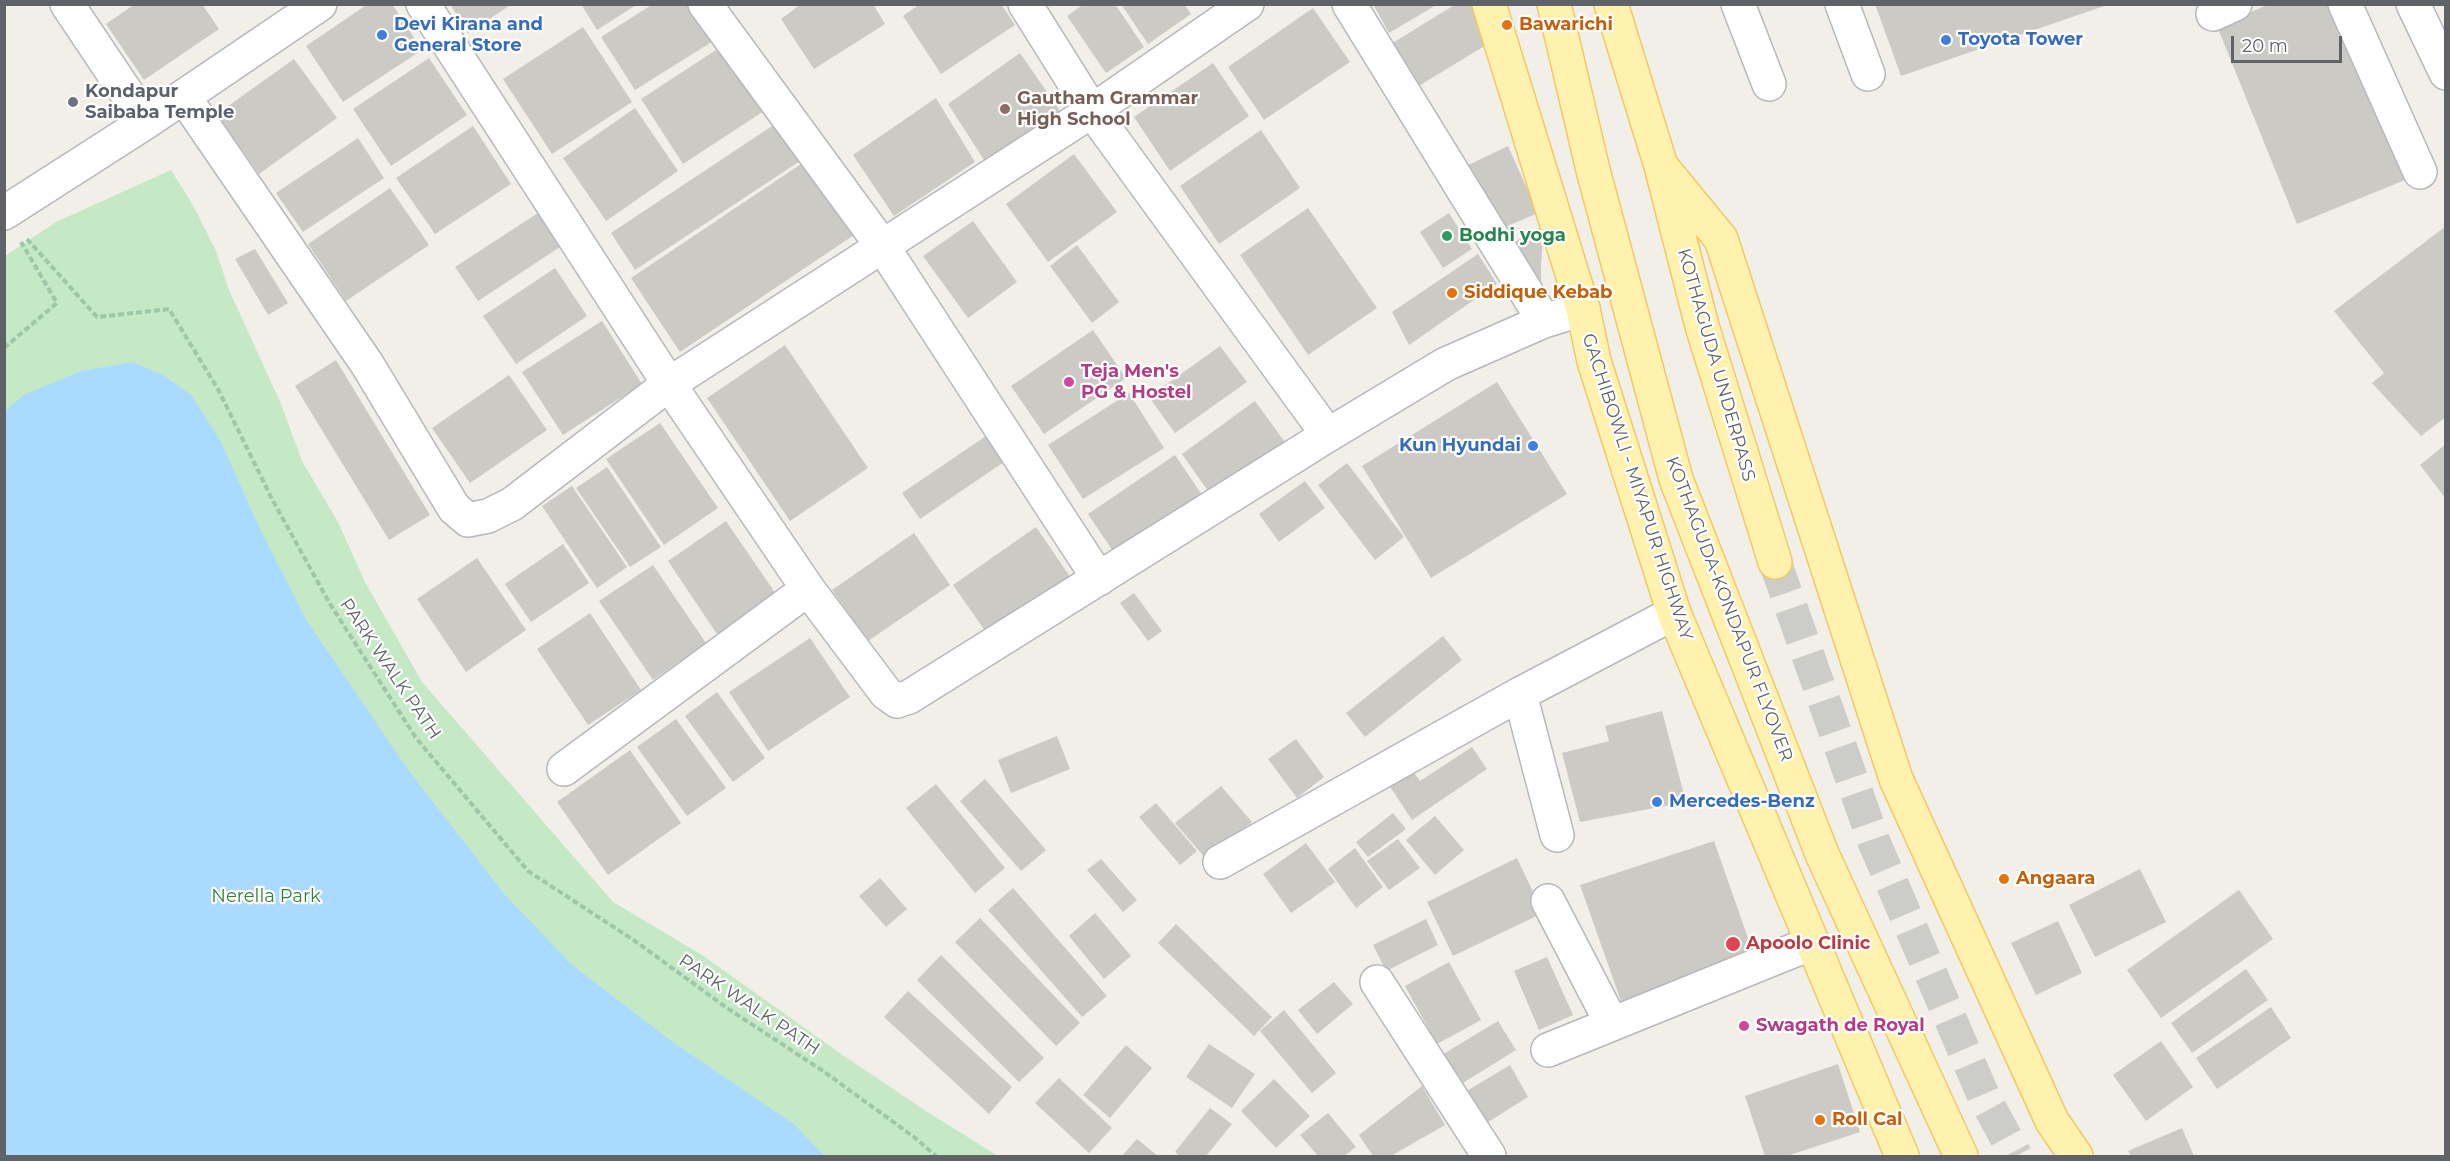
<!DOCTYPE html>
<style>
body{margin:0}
#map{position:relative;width:2450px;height:1161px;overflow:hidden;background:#f1efe8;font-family:Montserrat,sans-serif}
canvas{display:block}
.frame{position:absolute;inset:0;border:6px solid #5f6368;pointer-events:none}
.scale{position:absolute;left:2231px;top:36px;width:111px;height:27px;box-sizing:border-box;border:3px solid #5f6368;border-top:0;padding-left:8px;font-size:18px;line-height:21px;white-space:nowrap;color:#5f6368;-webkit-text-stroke:4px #fff;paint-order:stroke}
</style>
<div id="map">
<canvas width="2450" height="1161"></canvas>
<div class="frame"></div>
<div class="scale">20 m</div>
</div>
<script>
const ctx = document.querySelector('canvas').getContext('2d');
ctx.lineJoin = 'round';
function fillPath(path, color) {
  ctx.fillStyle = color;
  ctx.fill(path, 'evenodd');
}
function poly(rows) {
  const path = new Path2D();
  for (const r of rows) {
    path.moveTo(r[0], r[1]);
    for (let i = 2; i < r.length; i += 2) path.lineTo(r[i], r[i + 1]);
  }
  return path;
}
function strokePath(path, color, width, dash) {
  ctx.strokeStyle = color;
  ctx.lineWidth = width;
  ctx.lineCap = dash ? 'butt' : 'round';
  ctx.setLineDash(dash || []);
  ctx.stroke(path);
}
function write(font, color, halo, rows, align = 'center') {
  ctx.font = font + ' Montserrat,sans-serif';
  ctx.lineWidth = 4.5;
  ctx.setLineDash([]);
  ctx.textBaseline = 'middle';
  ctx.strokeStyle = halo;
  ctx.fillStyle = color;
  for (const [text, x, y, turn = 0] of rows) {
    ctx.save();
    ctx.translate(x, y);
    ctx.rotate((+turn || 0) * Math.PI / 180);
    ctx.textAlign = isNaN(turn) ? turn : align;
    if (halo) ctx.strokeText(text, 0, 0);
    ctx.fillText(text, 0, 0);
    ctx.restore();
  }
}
const green = poly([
 [171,170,194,207,216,251,229,290,281,404,302,461,338,522,365,582,422,682,613,902,702,955,844,1056,926,1111,998,1156,5,1156,5,256,56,222]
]);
const water = poly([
 [133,362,163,375,191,395,220,440,259,527,307,621,409,771,505,895,571,964,671,1041,794,1124,824,1156,5,1156,5,411,24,395,81,371]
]);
const building = poly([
 [135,4,202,4,219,29,144,80,106,24],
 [368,4,392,4,422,50,343,102,306,46],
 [450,4,512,4,468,33],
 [581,4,638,4,597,30],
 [653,4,693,4,715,40,635,90,601,37],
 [801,4,873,4,885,24,814,69,781,19],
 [920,4,1001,4,1015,25,941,74,903,16],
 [1084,4,1115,4,1144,47,1106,73,1067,16],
 [1121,4,1184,4,1191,14,1148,44],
 [1373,4,1438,4,1389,33],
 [1456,4,1475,4,1496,39,1417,87,1391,44],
 [1875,4,2107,4,2107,5,1901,76],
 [2270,4,2334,4,2405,180,2297,224,2217,26],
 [1313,8,1350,62,1264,120,1228,67],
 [583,27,632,102,552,154,503,79],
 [722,46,764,111,683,164,641,99],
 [1020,53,1062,114,986,163,948,104],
 [429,58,467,115,391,166,353,109],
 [294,59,337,118,259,174,217,114],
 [1213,63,1249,116,1170,171,1134,117],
 [936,98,975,162,894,216,853,155],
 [635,108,678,171,606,221,563,158],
 [775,124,800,161,635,270,611,233],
 [473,126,511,184,435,234,396,178],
 [1261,130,1300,188,1219,244,1180,186],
 [358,138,384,178,303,232,276,193],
 [1508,146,1538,213,1503,228,1462,168],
 [1074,154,1117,212,1048,262,1006,204],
 [804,162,854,235,680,352,631,278],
 [390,188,429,245,346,301,308,244],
 [1308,208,1377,308,1308,355,1240,255],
 [538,213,560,247,478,301,455,267],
 [1449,213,1472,249,1443,268,1420,232],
 [973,221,1017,282,968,318,923,256],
 [1544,225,1541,265,1541,308,1506,247],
 [2446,226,2446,417,2421,436,2372,383,2384,373,2334,311],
 [1077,245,1119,302,1092,323,1050,266],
 [255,249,288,303,268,315,235,259],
 [1478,254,1497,284,1409,345,1392,312],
 [555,268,587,316,516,364,483,316],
 [602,321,642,384,563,435,522,372],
 [1093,330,1126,378,1044,434,1011,386],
 [785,345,868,468,790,521,707,398],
 [1220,346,1247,382,1175,433,1149,397],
 [336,360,430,515,389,540,295,386],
 [509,375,547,430,470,483,432,428],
 [1497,382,1567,494,1431,578,1362,466],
 [1129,393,1164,448,1083,499,1048,445],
 [1255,401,1287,445,1213,498,1182,454],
 [660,423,718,508,664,545,606,459],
 [989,434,1007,460,920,519,902,493],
 [2446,444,2446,499,2420,465],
 [1175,455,1204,498,1117,557,1088,514],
 [1347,463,1404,537,1375,560,1318,485],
 [607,467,661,547,630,567,576,488],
 [1305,481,1325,508,1279,542,1259,514],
 [572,486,627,567,597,588,542,506],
 [726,521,778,597,719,637,668,561],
 [1036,527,1071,578,988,635,953,585],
 [914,533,950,585,868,641,832,590],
 [563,544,589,583,531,622,505,584],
 [477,558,526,630,466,672,417,599],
 [653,565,706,643,653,680,599,601],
 [1134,593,1162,631,1148,641,1120,603],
 [590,613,641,690,588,725,537,649],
 [1443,636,1462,660,1365,737,1346,713],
 [810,638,850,697,768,751,729,692],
 [717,692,765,758,733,782,685,716],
 [1662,711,1686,802,1580,822,1562,753,1609,741,1605,726],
 [676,719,726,788,687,816,637,747],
 [1057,736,1070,769,1011,793,998,760],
 [1296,739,1324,777,1297,798,1268,759],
 [1472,747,1487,769,1412,820,1387,782,1410,767,1420,781],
 [630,750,681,823,608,875,557,802],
 [985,779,1046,850,1021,871,960,801],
 [936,784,1005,868,975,893,906,808],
 [1221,786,1252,822,1207,860,1175,823],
 [1156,803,1197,851,1180,865,1139,817],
 [1393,813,1406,829,1368,857,1356,842],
 [1435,816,1464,850,1435,875,1406,840],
 [1398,839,1420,868,1389,890,1367,861],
 [1714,841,1755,958,1622,1004,1580,885],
 [1306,843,1335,882,1291,913,1263,874],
 [1355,848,1383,887,1356,908,1328,869],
 [1517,858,1543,913,1453,956,1427,902],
 [1101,859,1137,900,1123,912,1087,870],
 [2140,869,2166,922,2095,957,2069,905],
 [880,878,907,909,886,927,859,896],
 [1013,888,1107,996,1082,1017,988,910],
 [2239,890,2273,939,2161,1018,2127,970],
 [1095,913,1131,956,1104,979,1069,936],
 [980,918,1080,1023,1056,1046,955,942],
 [1426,919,1438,945,1386,971,1373,945],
 [2058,921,2082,973,2036,995,2011,943],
 [1176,924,1272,1017,1254,1036,1158,943],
 [941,955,1044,1058,1019,1082,917,980],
 [1547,957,1573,1015,1539,1030,1514,971],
 [1449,962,1481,1020,1437,1044,1405,986],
 [2246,969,2268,1000,2192,1053,2171,1023],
 [1334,982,1353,1004,1317,1034,1298,1010],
 [908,991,1012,1087,989,1114,884,1017],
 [2271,1007,2291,1038,2217,1089,2196,1058],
 [1284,1010,1336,1073,1312,1093,1260,1031],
 [1498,1021,1516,1050,1458,1086,1440,1056],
 [2161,1041,2193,1087,2146,1121,2113,1075],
 [1209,1044,1255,1074,1232,1108,1186,1077],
 [1126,1045,1152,1068,1110,1118,1083,1095],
 [1838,1064,1860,1132,1787,1156,1765,1156,1745,1096],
 [1510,1065,1528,1097,1485,1124,1465,1092],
 [1059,1078,1112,1128,1089,1153,1035,1103],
 [1274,1079,1310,1116,1276,1148,1241,1111],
 [1422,1086,1445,1125,1391,1156,1373,1156,1359,1135],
 [1210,1108,1232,1124,1206,1156,1180,1156,1175,1152],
 [1328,1113,1356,1147,1344,1156,1318,1156,1300,1135],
 [2182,1128,2194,1156,2131,1156,2128,1151],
 [1137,1139,1158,1156,1122,1156]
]);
const majorTunnel = poly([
 [1775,562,1874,842,1984,1097,2016,1156]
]);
const path = poly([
 [27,239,97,317,169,309,219,391,272,499,330,604,416,738,528,871,635,941,727,1008,823,1071,914,1137,936,1156],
 [4,348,57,303,21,242]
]);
const minor = poly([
 [67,4,146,122],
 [423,4,669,384,808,589,886,693,897,701,909,697,1328,435,1446,364,1544,321,1583,309],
 [705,4,883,247,1099,579],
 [1025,4,1092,111,1328,435],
 [1349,4,1544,321],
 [1738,4,1769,84],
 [1842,4,1868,74],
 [2345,4,2420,172],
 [2413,4,2446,73],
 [2213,14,2235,4],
 [184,97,367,364,454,508,468,520,488,516,512,504,669,384,1092,111,1247,4],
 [4,213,146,122,320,4],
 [1520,694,1557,835],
 [564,769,808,589],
 [1220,862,1520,694,1674,613],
 [1548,901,1612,1024],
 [1377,982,1489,1156],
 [1548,1050,1812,943]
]);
const major = poly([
 [1489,4,1583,309,1594,361,1674,613,1902,1156],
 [1554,4,1593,170,1676,479,1822,854,1961,1156],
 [1611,4,1661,166,1702,326,1775,562],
 [1661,166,1721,239,1896,779,2052,1121,2076,1156]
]);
const markers = [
 [1507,25,6,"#e8710a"],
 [382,35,6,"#3f7fe0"],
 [1946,40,6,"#3f7fe0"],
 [73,102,6,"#6b7280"],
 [1005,109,6,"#8d6e63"],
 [1447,236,6,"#2e9e5b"],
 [1452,293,6,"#e8710a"],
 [1069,382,6,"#d1479c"],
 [1533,446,6,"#3f7fe0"],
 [1657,802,6,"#3f7fe0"],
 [2004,879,6,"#e8710a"],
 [1733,944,8,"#e0444e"],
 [1744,1026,6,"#d1479c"],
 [1820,1120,6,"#e8710a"]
];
const shopNames = [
 ["Devi Kirana and",394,25],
 ["General Store",394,46],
 ["Toyota Tower",1958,40],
 ["Kun Hyundai",1521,446,"right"],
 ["Mercedes-Benz",1669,802]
];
const foodNames = [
 ["Bawarichi",1519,25],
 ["Siddique Kebab",1464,293],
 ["Angaara",2016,879],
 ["Roll Cal",1832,1120]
];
const worshipNames = [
 ["Kondapur",85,92],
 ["Saibaba Temple",85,113]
];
const educationNames = [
 ["Gautham Grammar",1017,99],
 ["High School",1017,120]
];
const leisureNames = [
 ["Bodhi yoga",1459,236]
];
const streetNames = [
 ["KOTHAGUDA UNDERPASS",1716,365,74],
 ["GACHIBOWLI - MIYAPUR HIGHWAY",1637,487,72],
 ["KOTHAGUDA-KONDAPUR FLYOVER",1729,609,69],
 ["PARK WALK PATH",390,669,56],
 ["PARK WALK PATH",749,1005,34]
];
const hotelNames = [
 ["Teja Men's",1081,372],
 ["PG & Hostel",1081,393],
 ["Swagath de Royal",1756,1026]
];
const parkNames = [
 ["Nerella Park",266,897]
];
const healthNames = [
 ["Apoolo Clinic",1746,944]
];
fillPath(green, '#c5e8c5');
fillPath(water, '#aadaff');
fillPath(building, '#cccac5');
strokePath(majorTunnel, '#ccccc8', 33, [33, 16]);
strokePath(minor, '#b5b8bc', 36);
strokePath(major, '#f2c960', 36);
strokePath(path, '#9cc7a9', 4, [6, 3]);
strokePath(minor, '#fff', 33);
strokePath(major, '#fff2af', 33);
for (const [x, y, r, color] of markers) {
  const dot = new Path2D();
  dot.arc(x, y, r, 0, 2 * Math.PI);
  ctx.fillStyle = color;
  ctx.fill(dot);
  strokePath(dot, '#fff', 2);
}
write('bold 18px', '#366cbe', '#fff', shopNames, 'left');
write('bold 18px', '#c56008', '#fff', foodNames, 'left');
write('bold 18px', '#5b616d', '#fff', worshipNames, 'left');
write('bold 18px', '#785e54', '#fff', educationNames, 'left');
write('bold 18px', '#27864d', '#fff', leisureNames, 'left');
write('18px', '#5f6368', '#fff', streetNames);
write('bold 18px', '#b23c85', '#fff', hotelNames, 'left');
write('18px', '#348238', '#fff', parkNames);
write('bold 18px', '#be3a42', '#fff', healthNames, 'left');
</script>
